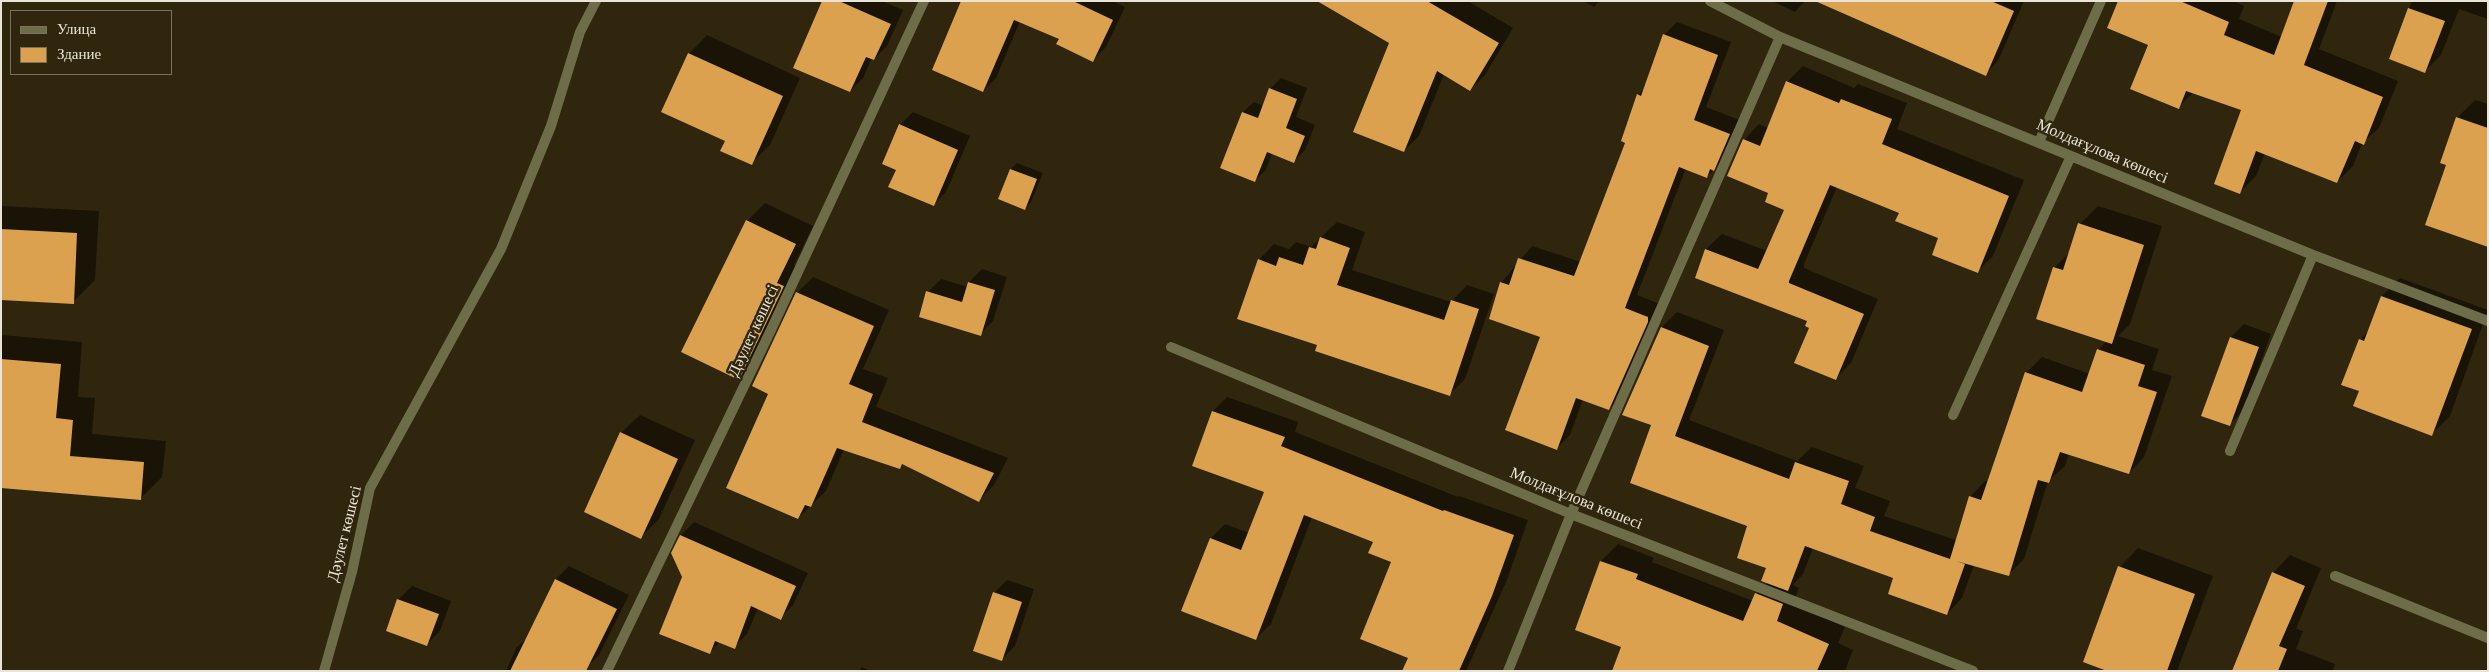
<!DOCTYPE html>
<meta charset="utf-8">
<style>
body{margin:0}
#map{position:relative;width:2489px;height:672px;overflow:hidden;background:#2f260d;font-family:Georgia,serif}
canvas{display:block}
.frame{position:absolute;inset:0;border:2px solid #e9e4d5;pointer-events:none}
.legend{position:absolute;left:10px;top:10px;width:162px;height:65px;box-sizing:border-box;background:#2f260d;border:1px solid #79725d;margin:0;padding:6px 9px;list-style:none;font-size:15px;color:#e9e4d5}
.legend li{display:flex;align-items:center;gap:10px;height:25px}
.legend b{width:25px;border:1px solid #79725d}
</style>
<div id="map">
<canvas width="2489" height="672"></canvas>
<div class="frame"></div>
<ul class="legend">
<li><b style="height:6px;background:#6d6e49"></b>Улица</li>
<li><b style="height:14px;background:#dba14e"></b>Здание</li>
</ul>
</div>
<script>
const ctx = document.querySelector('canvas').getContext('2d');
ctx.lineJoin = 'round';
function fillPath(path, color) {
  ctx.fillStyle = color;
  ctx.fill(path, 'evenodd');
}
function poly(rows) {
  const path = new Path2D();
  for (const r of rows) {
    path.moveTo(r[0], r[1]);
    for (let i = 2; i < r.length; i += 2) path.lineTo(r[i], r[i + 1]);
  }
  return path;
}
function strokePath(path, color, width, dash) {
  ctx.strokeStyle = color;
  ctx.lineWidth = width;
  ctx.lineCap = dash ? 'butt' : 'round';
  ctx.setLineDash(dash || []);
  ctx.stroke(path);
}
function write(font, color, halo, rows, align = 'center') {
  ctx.font = font + ' Georgia,serif';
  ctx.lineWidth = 5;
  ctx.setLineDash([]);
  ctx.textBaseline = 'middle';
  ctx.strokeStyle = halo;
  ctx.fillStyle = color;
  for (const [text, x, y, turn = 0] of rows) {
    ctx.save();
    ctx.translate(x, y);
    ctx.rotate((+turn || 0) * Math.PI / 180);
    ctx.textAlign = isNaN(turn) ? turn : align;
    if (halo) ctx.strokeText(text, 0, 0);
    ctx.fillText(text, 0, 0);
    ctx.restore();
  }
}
const shadow = poly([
 [824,1,882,1,903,10,887,46,874,59,872,58,863,78,850,91],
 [963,1,1113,1,1125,7,1106,47,1093,60,1060,38,1020,21,996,78,983,91],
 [1319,1,1468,1,1513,28,1485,75,1470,90,1444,74,1419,136,1404,151,1390,43],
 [1583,1,1599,1,1594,7],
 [1772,1,1805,1,1795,12],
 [1862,1,2024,1,1998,61,1986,74],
 [2120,1,2233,1,2244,6,2239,19,2282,37,2296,1,2337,1,2319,49,2398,81,2379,128,2362,143,2353,166,2337,182,2265,153,2256,176,2240,192,2243,109,2194,92,2178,107,2150,45],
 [2412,1,2488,1,2488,19,2459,9,2441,55,2425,71,2390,58],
 [1677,22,1731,42,1706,107,1742,121,1727,156,1707,177,1686,168,1637,295,1660,304,1622,395,1609,409,1583,399,1570,435,1557,448,1542,336,1501,283,1532,246,1581,262,1627,142,1638,95,1645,88,1664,35],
 [707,35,800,78,770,145,751,163,726,140,689,54],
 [1803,66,1854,88,1858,84,1907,103,1897,129,2024,180,1993,256,1977,272,1940,237,1900,212,1837,187,1804,264,1804,268,1878,299,1851,363,1835,379,1809,320,1696,277,1706,249,1722,234,1767,251,1786,209,1770,192,1744,140,1759,124,1768,128,1787,82],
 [1281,78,1307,88,1296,117,1315,125,1305,150,1294,161,1272,153,1266,170,1255,180,1221,167,1243,112,1254,102,1264,106,1270,89],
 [2475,100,2488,104,2488,246,2448,164,2457,118],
 [913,112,970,136,946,192,933,205,897,169,900,125],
 [1017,163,1043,173,1031,202,1025,209,999,198,1011,169],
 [765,203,813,226,794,265,801,268,757,360,739,379,747,221],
 [1,206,99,211,95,280,73,302,1,299],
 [2098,206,2162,226,2130,324,2118,336,2159,349,2152,370,2172,376,2144,457,2129,473,2069,453,2065,466,2048,481,2024,559,2008,575,1974,565,1962,598,1947,614,1895,577,1813,548,1803,574,1793,585,1799,588,1793,604,1845,627,1838,643,1853,650,1845,671,1613,671,1623,646,1576,629,1601,561,1618,544,1654,558,1652,562,1753,601,1756,594,1768,582,1768,567,1749,526,1652,424,1662,327,1677,312,1724,330,1689,420,1797,461,1812,447,1864,466,1855,488,1890,501,1884,516,1956,540,1970,497,1985,481,1989,482,2026,373,2042,357,2090,374,2098,350,2107,341,2054,268,2071,251,2080,224],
 [1337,222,1365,232,1352,270,1451,302,1467,285,1494,294,1465,379,1449,395,1319,345,1259,260,1274,244,1289,249,1296,242,1311,247],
 [982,269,1007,277,993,321,980,334,928,292,941,279,968,287,969,282],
 [813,277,889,310,863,369,888,378,876,407,1008,458,994,485,979,500,904,463,900,468,844,449,826,491,798,518,769,393,753,386,797,293],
 [2400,278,2488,310,2450,416,2432,434,2360,391,2360,340,2369,330,2382,296],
 [2244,324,2271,334,2243,411,2230,424,2231,337],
 [1,335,82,342,78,397,95,398,92,434,166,441,162,477,140,499,1,487],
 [1227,397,1298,422,1295,432,1458,497,1459,496,1528,520,1507,580,1466,671,1404,671,1410,657,1392,561,1374,541,1312,517,1271,624,1256,638,1211,538,1225,524,1249,533,1266,491,1193,465,1213,411],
 [640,415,695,440,659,519,641,537,621,433],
 [694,522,808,573,793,605,780,618,758,608,747,634,734,647,720,642,709,653,673,553,681,535],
 [2138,548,2213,576,2177,671,2110,671,2120,567],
 [2290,555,2321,568,2296,629,2303,631,2296,649,2335,664,2333,671,2234,671,2273,573],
 [569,566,629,595,599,655,586,668,580,671,506,671,516,648,529,636,556,579],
 [1007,580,1034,589,1015,646,1002,659,994,593],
 [412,586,451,601,440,631,427,644,388,630,399,599],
 [862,667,870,671,859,671]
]);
const building = poly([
 [822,1,839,1,891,24,874,60,866,57,850,92,793,68],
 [961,1,1073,1,1113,20,1093,62,1056,44,1059,39,1014,20,983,92,932,70],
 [1317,1,1427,1,1499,43,1470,91,1437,71,1404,152,1353,132,1389,43],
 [1815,1,1991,1,2014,11,1986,76],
 [2118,1,2180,1,2229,22,2224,35,2274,55,2294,1,2328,1,2304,65,2383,97,2364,145,2355,141,2337,183,2256,151,2240,194,2214,184,2241,110,2186,91,2179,109,2130,89,2148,45,2107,28],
 [2408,8,2445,21,2425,73,2389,59],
 [1663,34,1718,55,1694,120,1730,134,1714,171,1710,169,1707,178,1679,167,1625,308,1648,317,1648,322,1609,410,1576,398,1557,450,1505,430,1540,337,1489,319,1500,282,1509,285,1518,258,1574,276,1625,143,1621,141,1637,94,1641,96],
 [688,53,783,96,752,165,720,151,725,141,661,112],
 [1786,81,1839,103,1841,99,1892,119,1882,144,2009,196,1978,273,1932,255,1938,238,1895,221,1899,213,1830,185,1789,281,1789,283,1864,314,1836,380,1794,363,1809,328,1805,326,1807,321,1695,278,1705,249,1758,269,1784,210,1765,202,1768,193,1727,176,1743,139,1760,146],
 [1269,88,1297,99,1286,128,1305,136,1294,163,1267,152,1255,182,1220,168,1242,112,1258,118],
 [2456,117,2488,128,2488,247,2425,225,2446,165,2440,163],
 [899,124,958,150,934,206,888,187,896,170,882,164],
 [1010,169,1037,179,1025,210,998,199],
 [746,220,796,244,777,283,784,286,739,380,681,352],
 [2078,223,2144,245,2112,344,2036,319,2053,267,2063,270],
 [1,229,77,233,74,304,1,300],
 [1320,237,1350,248,1337,285,1444,320,1451,300,1479,309,1450,396,1315,351,1317,345,1237,319,1258,259,1276,266,1279,257,1303,265,1309,247,1316,249],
 [968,282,995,290,981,336,919,317,926,291,962,302],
 [796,292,874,326,849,384,873,394,862,422,994,473,979,502,902,464,900,469,837,448,811,507,805,505,798,519,726,488,768,394,752,386],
 [2381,296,2472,329,2432,436,2353,406,2359,391,2341,385,2359,339,2364,341],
 [1661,327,1709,346,1675,436,1789,479,1795,462,1849,481,1841,504,1875,517,1870,531,1950,559,1969,496,1981,500,2025,372,2082,392,2097,349,2145,365,2138,386,2157,392,2129,474,2060,452,2049,483,2038,480,2009,576,1956,561,1965,564,1947,615,1888,594,1893,578,1805,546,1788,591,1761,581,1766,568,1737,558,1747,526,1630,483,1651,425,1622,415],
 [2230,337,2259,347,2230,426,2201,416],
 [1,359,61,364,56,418,73,420,70,456,144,462,141,500,1,488],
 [1212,411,1285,437,1281,446,1443,511,1444,510,1514,535,1492,596,1459,671,1402,671,1408,658,1360,639,1391,562,1368,553,1373,542,1304,515,1256,640,1181,611,1210,538,1241,550,1264,492,1192,466],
 [620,432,678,459,641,539,584,512],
 [680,535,796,586,781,620,751,606,735,649,715,641,710,654,659,634,682,577,671,553],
 [1600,561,1638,574,1636,579,1743,621,1755,593,1783,604,1777,621,1829,644,1817,671,1612,671,1621,647,1575,630],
 [2118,566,2195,594,2167,671,2107,671,2083,662],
 [2272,572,2305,586,2279,646,2287,649,2278,671,2232,671],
 [555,579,617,609,586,671,510,671],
 [993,592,1022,602,1002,661,973,651],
 [397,599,439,614,427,646,386,631]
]);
const street = poly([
 [1710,1,1780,37,2313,255,2488,321],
 [2039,142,2101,1],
 [1171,347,1571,514,1973,671],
 [1953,415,2071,156],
 [2230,451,2313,255],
 [2335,576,2488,638],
 [324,671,352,572,370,488,501,249,551,126,580,32,596,1],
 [607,671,770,332,924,1],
 [1508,671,1571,514,1780,37]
]);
const streetNames = [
 ["Молдағұлова көшесі",2102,152,23],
 ["Дәулет көшесі",754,331,-65],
 ["Молдағұлова көшесі",1576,499,22],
 ["Дәулет көшесі",345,534,-76]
];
fillPath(shadow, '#0007');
fillPath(building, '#dba14e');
strokePath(street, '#6d6e49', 10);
write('16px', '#e9e4d5', '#2f260d', streetNames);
</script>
